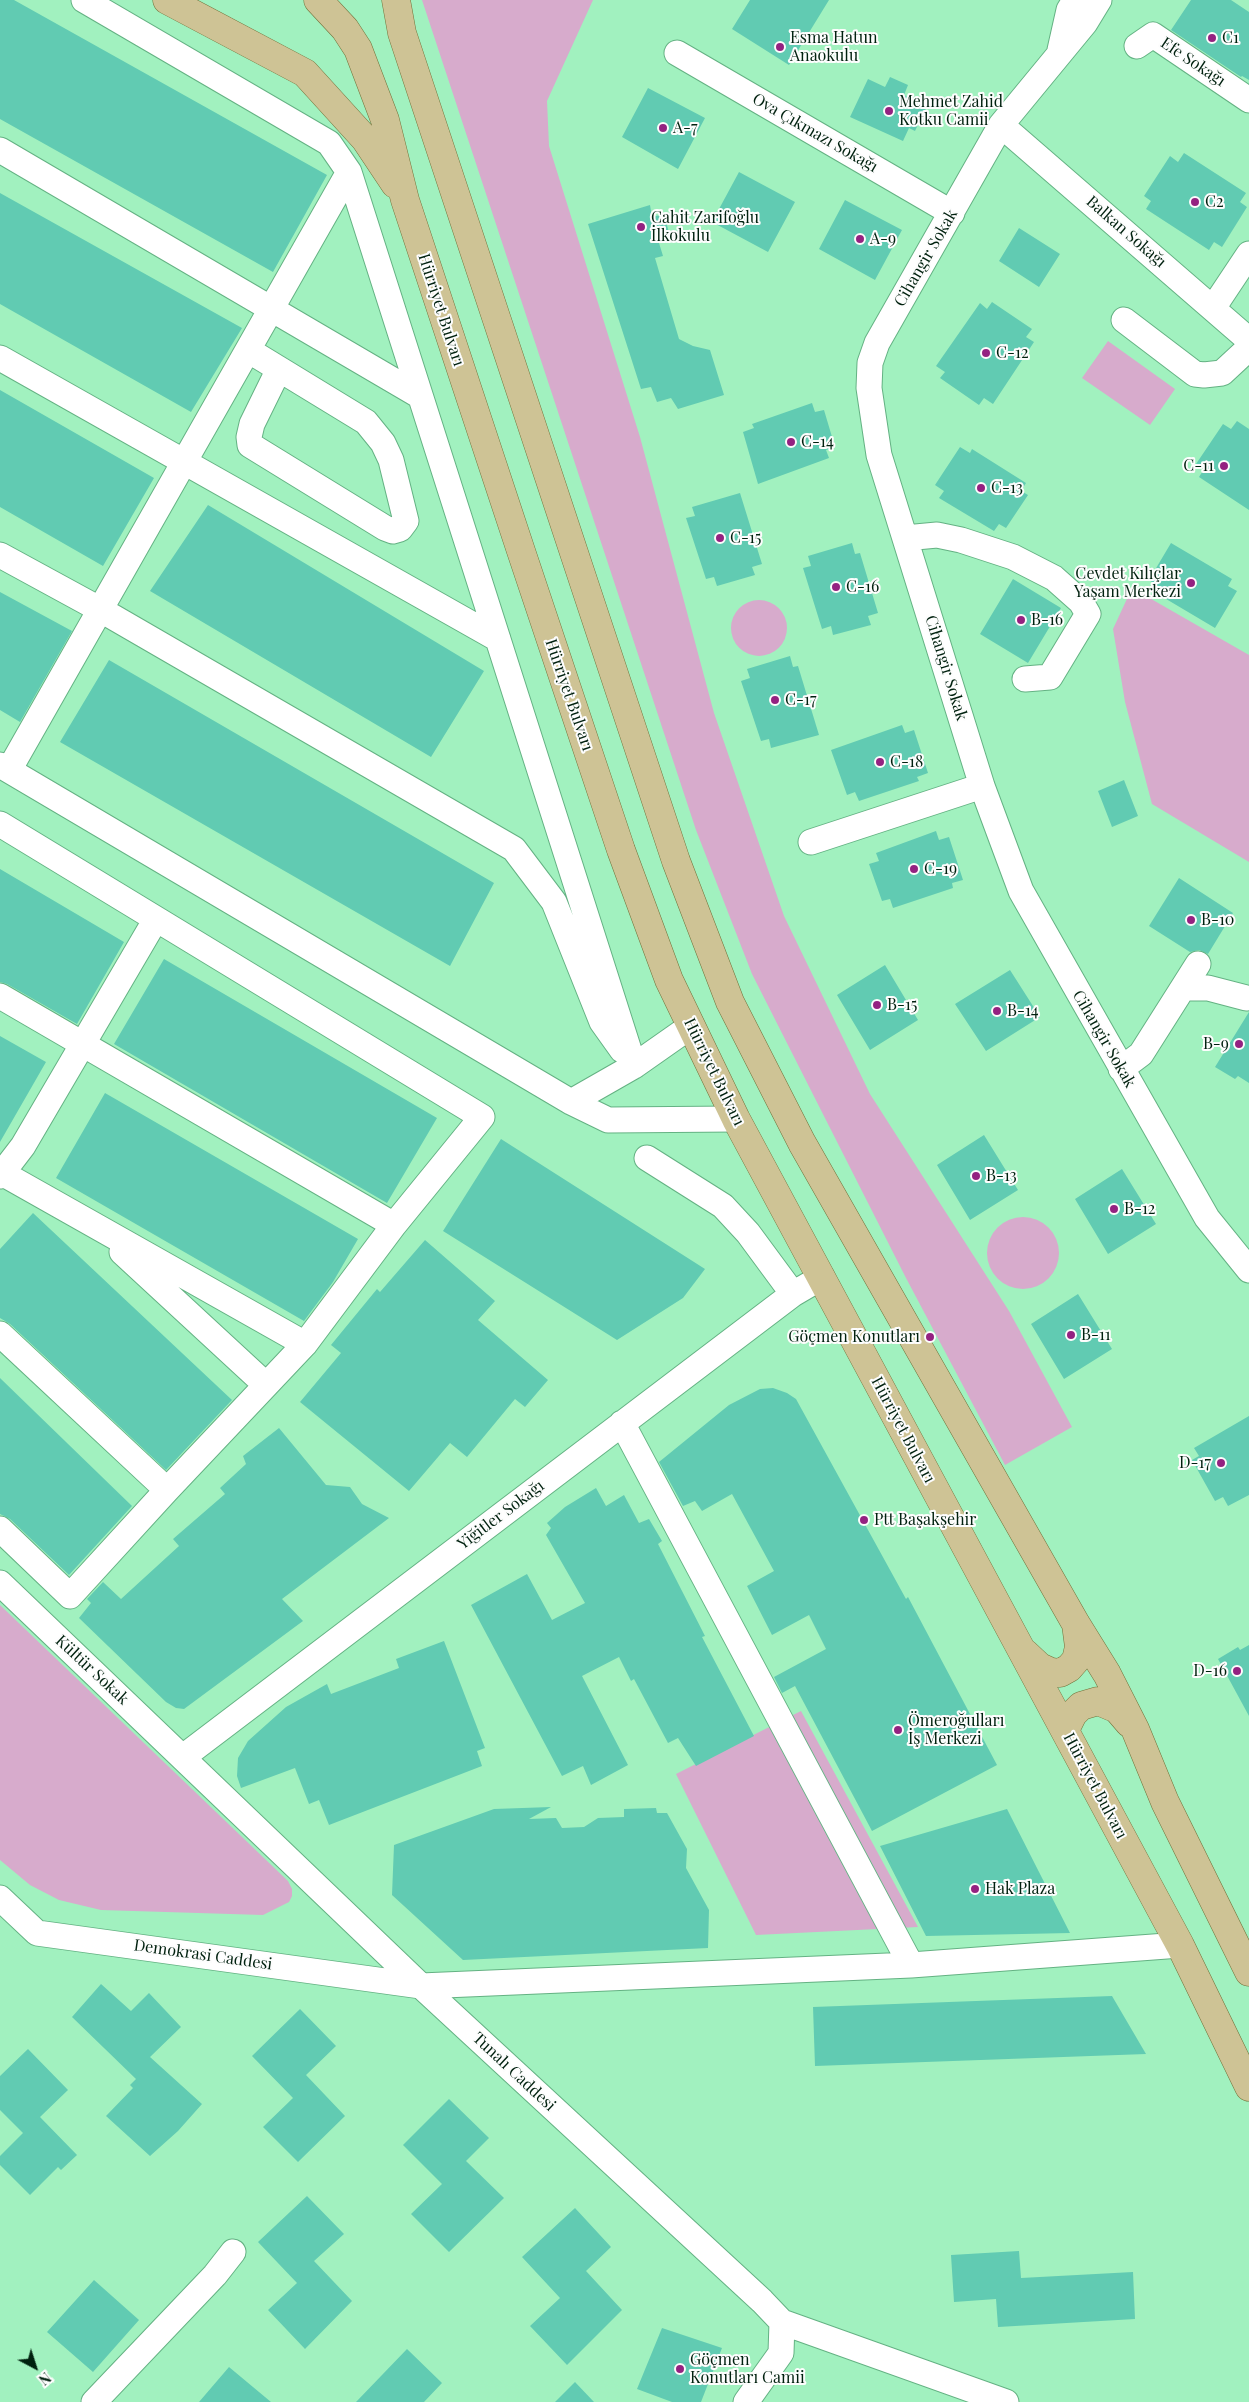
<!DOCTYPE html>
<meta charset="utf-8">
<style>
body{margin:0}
#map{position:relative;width:1249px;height:2402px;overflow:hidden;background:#a1f1bf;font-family:"Playfair Display",serif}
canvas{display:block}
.north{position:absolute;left:10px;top:2342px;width:50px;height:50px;-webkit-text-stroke:4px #fdfdfd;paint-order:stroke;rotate:140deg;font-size:14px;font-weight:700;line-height:20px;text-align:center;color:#00210f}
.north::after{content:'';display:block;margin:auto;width:18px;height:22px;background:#00210f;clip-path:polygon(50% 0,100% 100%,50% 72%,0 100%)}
</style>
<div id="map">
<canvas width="1249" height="2402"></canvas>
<div class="north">N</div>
</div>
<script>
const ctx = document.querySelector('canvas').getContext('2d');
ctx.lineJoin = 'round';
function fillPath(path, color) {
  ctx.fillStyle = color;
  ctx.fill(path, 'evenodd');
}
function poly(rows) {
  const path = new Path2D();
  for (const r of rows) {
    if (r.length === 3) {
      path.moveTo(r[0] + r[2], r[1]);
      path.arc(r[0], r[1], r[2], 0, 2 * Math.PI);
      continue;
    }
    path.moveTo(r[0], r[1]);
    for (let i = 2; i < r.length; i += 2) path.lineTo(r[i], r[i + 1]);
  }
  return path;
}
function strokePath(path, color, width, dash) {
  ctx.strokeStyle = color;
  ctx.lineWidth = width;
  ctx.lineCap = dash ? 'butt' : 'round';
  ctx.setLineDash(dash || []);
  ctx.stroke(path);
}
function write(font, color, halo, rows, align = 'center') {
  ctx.font = font + ' "Playfair Display",serif';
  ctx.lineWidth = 4;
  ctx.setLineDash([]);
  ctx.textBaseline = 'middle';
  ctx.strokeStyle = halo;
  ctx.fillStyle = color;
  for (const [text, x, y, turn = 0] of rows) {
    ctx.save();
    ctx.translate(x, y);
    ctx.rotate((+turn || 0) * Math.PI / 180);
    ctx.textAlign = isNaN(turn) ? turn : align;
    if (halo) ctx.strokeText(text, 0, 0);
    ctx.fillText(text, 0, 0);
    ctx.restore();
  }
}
const green = poly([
 [422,0,593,0,547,101,549,146,640,437,714,713,784,916,870,1094,1009,1311,1072,1427,1005,1465,906,1278,752,974,696,830],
 [1108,341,1175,389,1150,425,1082,378],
 [1132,588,1249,655,1249,862,1152,804,1125,702,1113,629],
 [759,628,28],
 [1023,1253,36],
 [0,1605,288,1881,292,1889,292,1896,289,1902,263,1915,101,1910,59,1900,30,1885,0,1860],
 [801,1711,918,1927,756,1935,676,1774]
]);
const building = poly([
 [0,0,14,0,327,175,273,272,0,119],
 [750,0,829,0,789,65,732,29],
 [1191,0,1231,0,1249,12,1249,80,1242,76,1241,77,1171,30],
 [890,77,908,85,904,95,927,106,915,131,909,128,903,141,850,117,868,79,885,87],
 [648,88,705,118,678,169,622,137],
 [1184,153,1246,193,1240,202,1247,207,1222,247,1214,242,1209,250,1146,209,1151,201,1144,196,1170,156,1178,162],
 [739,172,795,202,768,252,712,222],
 [0,193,242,328,191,412,0,304],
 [845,200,902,230,875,280,819,249],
 [650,205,652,217,664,214,671,240,659,243,663,256,655,258,679,339,693,346,710,350,724,395,678,409,671,398,657,402,651,387,641,389,588,224],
 [1019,228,1060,254,1039,287,999,261],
 [992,302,1032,329,1026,337,1034,342,993,404,984,398,979,405,940,378,945,372,936,366,980,303,987,309],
 [0,390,154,478,103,566,0,507],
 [812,403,815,412,824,410,835,447,826,450,829,458,758,484,743,432,754,428,752,424],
 [1237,421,1249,429,1249,510,1199,477,1204,469,1196,464,1223,424,1231,429],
 [960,447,970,453,972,449,1026,483,1021,491,1028,495,1006,528,999,524,994,531,939,498,944,491,935,485],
 [740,493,762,564,752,567,755,575,717,586,714,577,706,579,686,518,695,516,692,507],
 [208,505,484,671,431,757,150,591],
 [852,543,855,554,860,553,878,613,868,616,871,625,833,635,831,626,822,629,803,568,811,566,808,556],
 [1171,543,1232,579,1228,586,1237,591,1215,628,1156,593,1159,587,1149,580],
 [1013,579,1061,608,1028,663,980,634],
 [0,592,72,631,20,722,0,710],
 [790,656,793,667,798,666,819,735,771,748,769,739,761,741,741,681,750,678,747,669],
 [109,660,494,883,450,966,60,742],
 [902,725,905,733,914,730,928,773,917,777,919,781,859,801,855,792,847,795,831,750],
 [1124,780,1138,816,1112,827,1098,791],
 [936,831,939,840,949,837,963,880,952,883,953,888,893,908,890,899,882,901,869,864,879,861,876,853],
 [0,869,124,942,77,1024,7,984,0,982],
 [1179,878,1233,913,1208,954,1199,950,1190,952,1149,926],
 [164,959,437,1118,387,1203,114,1044],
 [885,965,918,1020,870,1050,837,995],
 [1010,970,1040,1017,986,1051,955,1004],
 [1249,1012,1249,1083,1238,1076,1235,1079,1215,1067],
 [0,1036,46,1062,0,1142],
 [105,1093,358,1239,333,1282,304,1321,56,1178],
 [984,1135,1018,1190,970,1220,937,1165],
 [501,1139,705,1269,683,1298,617,1340,443,1231],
 [1122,1169,1156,1224,1108,1254,1075,1199],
 [33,1213,232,1400,166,1470,10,1324,0,1318,0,1249],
 [425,1240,495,1301,478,1320,548,1380,525,1407,515,1399,467,1457,450,1443,409,1491,300,1402,341,1353,331,1345,377,1289,380,1292],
 [1078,1294,1112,1349,1064,1379,1031,1324],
 [0,1378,132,1506,69,1575,10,1519,0,1514],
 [773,1388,787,1393,796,1399,906,1599,908,1597,997,1765,872,1831,795,1686,782,1693,774,1677,826,1649,809,1615,772,1635,747,1586,774,1571,732,1494,702,1511,695,1501,683,1506,659,1462,729,1405,760,1389],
 [1249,1416,1249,1495,1228,1506,1223,1497,1215,1501,1192,1460,1199,1456,1194,1448],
 [279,1428,326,1485,350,1487,362,1504,389,1518,282,1599,303,1621,184,1709,176,1708,166,1702,79,1618,91,1603,87,1599,103,1582,121,1599,179,1546,173,1539,225,1494,220,1488,246,1464,243,1456],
 [596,1488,606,1506,624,1495,639,1523,649,1519,662,1541,658,1544,705,1636,702,1637,754,1736,696,1766,678,1738,668,1743,634,1679,631,1681,619,1657,582,1676,628,1765,591,1785,583,1766,562,1776,471,1605,527,1574,552,1620,585,1603,546,1535,551,1528,547,1523,565,1507],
 [444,1641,485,1748,477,1751,482,1766,329,1825,319,1800,309,1804,295,1768,241,1788,237,1776,238,1758,248,1741,286,1707,327,1684,331,1694,399,1668,396,1659],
 [1249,1645,1249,1716,1218,1659,1238,1647,1240,1650],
 [551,1807,529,1819,556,1818,562,1828,584,1827,598,1818,624,1817,624,1809,656,1808,657,1813,667,1813,687,1849,686,1868,709,1910,708,1948,463,1960,392,1895,394,1845,494,1809],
 [1007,1809,1070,1933,926,1936,880,1846],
 [101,1984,131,2011,149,1993,181,2027,150,2057,202,2104,178,2131,150,2156,106,2116,133,2088,130,2085,136,2079,72,2017],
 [1112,1996,1146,2054,815,2066,813,2007],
 [300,2009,336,2046,306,2075,345,2116,298,2162,263,2127,293,2098,252,2056],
 [28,2049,68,2090,40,2117,77,2155,61,2170,58,2167,30,2195,0,2165,0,2156,23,2133,0,2110,0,2076],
 [449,2099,489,2138,466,2161,504,2198,449,2252,411,2214,442,2184,403,2145],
 [307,2196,344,2234,314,2261,352,2301,305,2349,268,2310,297,2283,258,2242],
 [575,2208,611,2247,586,2271,622,2310,567,2365,530,2326,560,2298,522,2257],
 [1019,2251,1021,2278,1133,2272,1135,2319,998,2327,996,2299,954,2302,951,2255],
 [94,2280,139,2320,93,2372,47,2332],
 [662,2328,722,2348,701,2402,672,2402,637,2389],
 [407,2349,442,2383,424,2402,356,2402],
 [229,2367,271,2402,199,2402],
 [575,2382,594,2402,555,2402]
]);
const minor = poly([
 [84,0,329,143,349,172,634,1066],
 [1099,0,1085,23,1001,125,877,343,870,363,869,388,879,455,982,786,1021,891,1207,1218,1249,1270],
 [1137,46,1153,35,1249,100],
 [1060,50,1069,10,1075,0],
 [677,53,952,213],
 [1001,125,1249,340],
 [0,150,420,396],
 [1213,308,1249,254],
 [1124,320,1195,374,1204,375,1222,373,1249,348],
 [248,350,366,422,383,443,391,460,406,521,400,529,393,531,385,528,250,445,249,437,252,424,279,369],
 [0,358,498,639],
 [905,538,937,535,961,540,1013,557,1054,578,1081,602,1088,614,1050,677,1025,679],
 [0,555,101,610,514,849,554,902,602,1022,622,1050],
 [0,765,571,1102,608,1120,736,1119],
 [9,770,349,172],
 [0,824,482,1117,394,1225,305,1344,167,1490,70,1596,0,1529],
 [811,842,982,786],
 [1184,988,1208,988,1246,998],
 [0,996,394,1225],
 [1121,1069,1141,1054,1198,964],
 [571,1102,634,1066,691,1026],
 [647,1158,723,1206,748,1233,793,1294],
 [0,1172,305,1344],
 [0,1176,23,1146,156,919],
 [122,1252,266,1385],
 [0,1334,167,1490],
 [622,1423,911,1965],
 [0,1583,421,1986,762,2301,782,2322,781,2353,746,2402],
 [183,1757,793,1294,822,1277],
 [0,1898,37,1933,421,1986,911,1965,1180,1945],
 [782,2322,1006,2402],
 [94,2402,215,2275,233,2252]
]);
const major = poly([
 [167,0,305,73,365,139,395,184],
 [318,0,345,29,358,49,385,120,405,200,521,551,621,850,669,980,736,1119,1180,1945,1249,2087],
 [396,0,402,33,676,861,730,1002,802,1143,1076,1624,1107,1674,1135,1729,1165,1802,1249,1972],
 [1025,1653,1040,1667,1051,1672,1060,1673,1069,1668,1076,1660,1079,1647,1076,1624],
 [1065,1730,1073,1714,1081,1706,1098,1701,1117,1709,1129,1723]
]);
const markers = [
 [1212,38,5,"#942281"],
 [780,47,5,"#942281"],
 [889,111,5,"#942281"],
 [663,128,5,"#942281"],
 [1195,202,5,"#942281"],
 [641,227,5,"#942281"],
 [860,239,5,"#942281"],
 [986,353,5,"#942281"],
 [791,442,5,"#942281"],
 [1224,466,5,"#942281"],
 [981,488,5,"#942281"],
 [720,538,5,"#942281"],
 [1191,583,5,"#942281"],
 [836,587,5,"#942281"],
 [1021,620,5,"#942281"],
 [775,700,5,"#942281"],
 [880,762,5,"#942281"],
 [914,869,5,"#942281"],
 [1191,920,5,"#942281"],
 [877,1005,5,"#942281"],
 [997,1011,5,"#942281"],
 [1239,1044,5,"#942281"],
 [976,1176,5,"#942281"],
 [1114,1209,5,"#942281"],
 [1071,1335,5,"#942281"],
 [930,1337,5,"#942281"],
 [1221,1463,5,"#942281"],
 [864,1520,5,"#942281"],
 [1237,1671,5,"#942281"],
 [898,1730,5,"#942281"],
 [975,1889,5,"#942281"],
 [680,2369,5,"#942281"]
];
const poiNames = [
 ["Esma Hatun",790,38],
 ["Anaokulu",790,56],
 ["C1",1222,38],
 ["Mehmet Zahid",899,102],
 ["Kotku Camii",899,120],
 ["A-7",673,128],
 ["C2",1205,202],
 ["Cahit Zarifoğlu",651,218],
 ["İlkokulu",651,236],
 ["A-9",870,239],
 ["C-12",996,353],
 ["C-14",801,442],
 ["C-11",1214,466,"right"],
 ["C-13",991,488],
 ["C-15",730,538],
 ["Cevdet Kılıçlar",1181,574,"right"],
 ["Yaşam Merkezi",1181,592,"right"],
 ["C-16",846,587],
 ["B-16",1031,620],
 ["C-17",785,700],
 ["C-18",890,762],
 ["C-19",924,869],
 ["B-10",1201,920],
 ["B-15",887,1005],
 ["B-14",1007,1011],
 ["B-9",1229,1044,"right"],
 ["B-13",986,1176],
 ["B-12",1124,1209],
 ["B-11",1081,1335],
 ["Göçmen Konutları",920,1337,"right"],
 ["D-17",1211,1463,"right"],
 ["Ptt Başakşehir",874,1520],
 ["D-16",1227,1671,"right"],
 ["Ömeroğulları",908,1721],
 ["İş Merkezi",908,1739],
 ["Hak Plaza",985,1889],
 ["Göçmen",690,2360],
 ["Konutları Camii",690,2378]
];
const streetNames = [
 ["Efe Sokağı",1193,62,34],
 ["Ova Çıkmazı Sokağı",815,133,30],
 ["Balkan Sokağı",1126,232,41],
 ["Cihangir Sokak",926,258,-60],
 ["Hürriyet Bulvarı",441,310,72],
 ["Cihangir Sokak",946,668,73],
 ["Hürriyet Bulvarı",569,695,71],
 ["Cihangir Sokak",1104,1039,60],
 ["Hürriyet Bulvarı",714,1072,64],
 ["Hürriyet Bulvarı",903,1430,62],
 ["Yiğitler Sokağı",501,1515,-37],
 ["Kültür Sokak",92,1670,43],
 ["Hürriyet Bulvarı",1095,1786,62],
 ["Demokrasi Caddesi",203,1955,8],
 ["Tunalı Caddesi",514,2072,43]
];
fillPath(green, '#d7abcc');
fillPath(building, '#61cbb2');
strokePath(minor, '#64b283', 27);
strokePath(major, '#717038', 29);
strokePath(minor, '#fff', 25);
strokePath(major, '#cec395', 28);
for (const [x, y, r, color] of markers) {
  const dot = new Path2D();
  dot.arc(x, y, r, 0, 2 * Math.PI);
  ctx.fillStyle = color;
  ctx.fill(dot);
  strokePath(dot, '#fdfdfd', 2);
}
write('16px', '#00210f', '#fdfdfd', poiNames, 'left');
write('16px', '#00210f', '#fdfdfd', streetNames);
</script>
